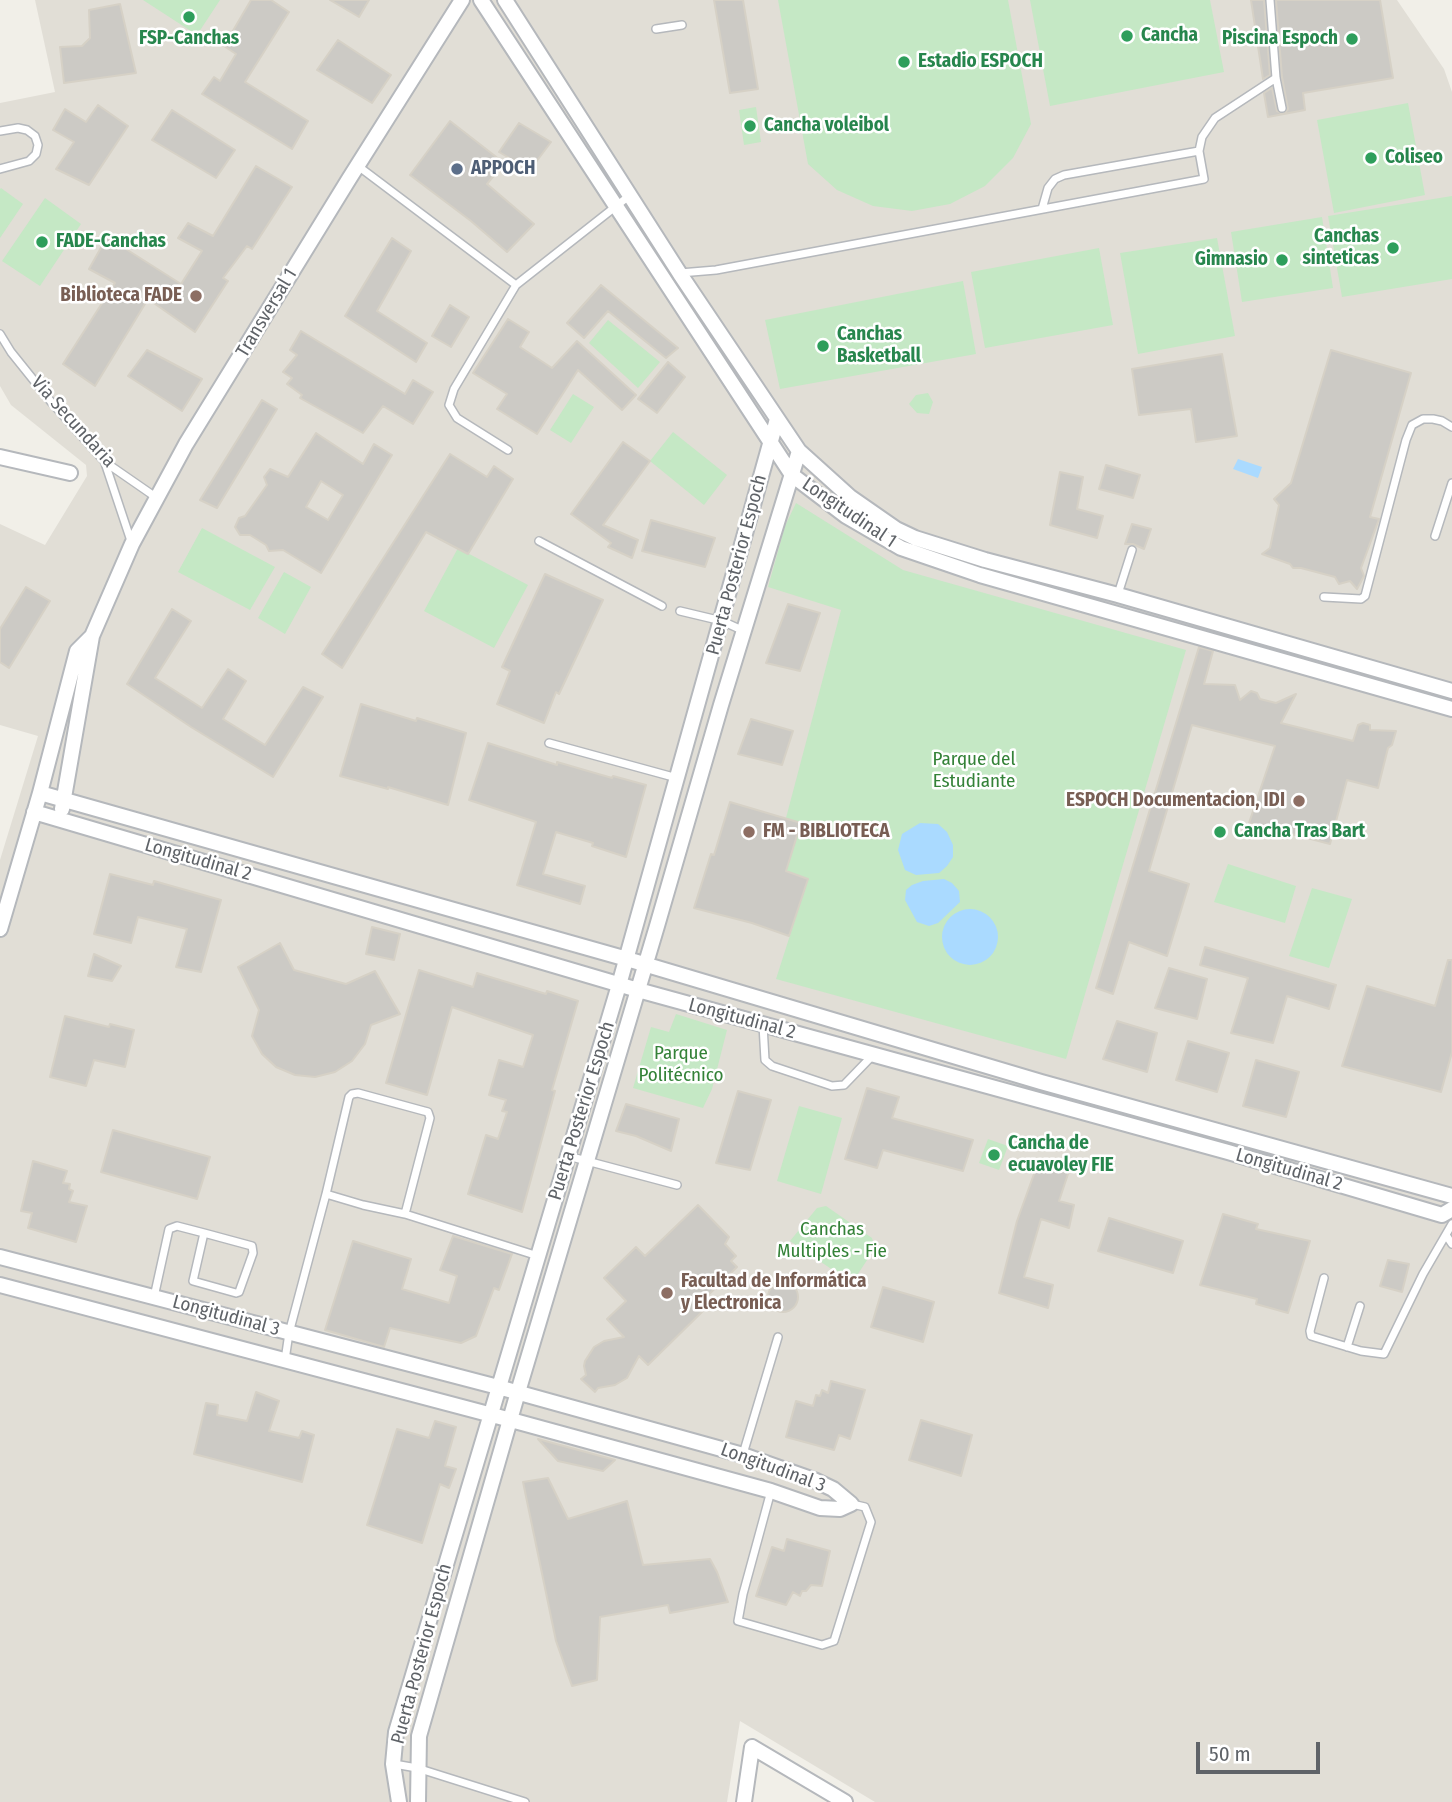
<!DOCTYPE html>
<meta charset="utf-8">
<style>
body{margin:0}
#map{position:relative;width:1452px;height:1802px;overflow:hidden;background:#f1efe8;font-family:"Fira Sans Condensed",sans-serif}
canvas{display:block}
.scale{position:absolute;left:1196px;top:1742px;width:124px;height:32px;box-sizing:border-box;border:4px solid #5f6368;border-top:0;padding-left:9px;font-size:21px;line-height:24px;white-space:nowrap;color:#5f6368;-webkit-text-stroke:5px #fff;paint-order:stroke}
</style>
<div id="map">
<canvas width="1452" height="1802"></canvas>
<div class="scale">50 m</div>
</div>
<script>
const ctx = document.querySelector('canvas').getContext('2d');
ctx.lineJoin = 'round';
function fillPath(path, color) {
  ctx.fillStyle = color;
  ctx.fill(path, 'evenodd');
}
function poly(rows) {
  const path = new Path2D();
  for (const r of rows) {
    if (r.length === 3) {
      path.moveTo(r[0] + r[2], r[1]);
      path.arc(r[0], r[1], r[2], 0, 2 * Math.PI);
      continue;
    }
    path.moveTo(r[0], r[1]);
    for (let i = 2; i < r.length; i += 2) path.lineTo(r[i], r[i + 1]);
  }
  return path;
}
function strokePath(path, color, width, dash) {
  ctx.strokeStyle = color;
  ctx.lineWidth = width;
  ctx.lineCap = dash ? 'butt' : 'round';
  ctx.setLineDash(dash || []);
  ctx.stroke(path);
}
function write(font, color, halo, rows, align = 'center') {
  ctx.font = font + ' "Fira Sans Condensed",sans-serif';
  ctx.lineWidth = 5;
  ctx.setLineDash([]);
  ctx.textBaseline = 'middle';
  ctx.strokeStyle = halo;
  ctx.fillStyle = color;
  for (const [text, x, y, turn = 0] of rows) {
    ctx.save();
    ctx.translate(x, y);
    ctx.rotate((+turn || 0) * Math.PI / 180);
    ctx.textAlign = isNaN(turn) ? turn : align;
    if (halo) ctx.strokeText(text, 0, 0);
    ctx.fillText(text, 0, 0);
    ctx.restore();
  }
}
const education = poly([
 [35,0,1397,0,1444,69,1452,92,1452,1802,875,1802,740,1721,727,1802,0,1802,0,860,38,736,0,725,0,524,45,545,87,476,86,465,11,405,0,386,0,103,55,92]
]);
const green = poly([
 [143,0,220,0,197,35],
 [778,0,1008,0,1031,124,1013,158,985,186,950,204,912,211,873,206,837,190,808,164],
 [1030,0,1210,0,1224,72,1050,106],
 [1408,103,1425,195,1334,213,1317,120],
 [756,107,761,142,744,145,739,110],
 [1,188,23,204,0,238,0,189],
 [1452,196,1452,279,1342,297,1328,216],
 [45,198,81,224,40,286,2,261],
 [1322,217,1333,288,1242,302,1231,232],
 [1217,238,1235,336,1138,354,1120,253],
 [1099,248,1113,325,985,348,971,272],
 [963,281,976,354,780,389,765,320],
 [608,320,660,362,638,388,589,343],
 [928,393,933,402,929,414,917,413,909,404,916,395],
 [573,394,594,407,571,443,550,430],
 [673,432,727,475,704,505,650,461],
 [796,503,903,570,1186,650,1066,1059,776,979,808,879,773,867,841,610,768,587,785,526],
 [202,528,275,567,250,610,178,572],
 [458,548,528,585,494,648,424,611],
 [284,572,311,587,285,634,258,618],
 [1228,864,1296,886,1285,923,1214,902],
 [1312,888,1352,899,1329,968,1289,956],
 [676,1014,727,1030,712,1089,703,1108,633,1088,651,1027,669,1032],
 [799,1106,842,1118,821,1194,777,1181],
 [988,1139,1008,1146,999,1170,979,1163],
 [826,1206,872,1238,875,1248,852,1283,790,1241,817,1208]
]);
const water = poly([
 [1238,459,1262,467,1258,478,1233,469],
 [920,823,938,824,947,832,953,845,953,857,947,866,939,873,916,875,905,870,898,850,902,834],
 [944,879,952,883,959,891,960,902,938,923,929,926,917,922,905,900,906,890,912,885,923,881],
 [970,937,28]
]);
const building = poly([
 [251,0,271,0,289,12,245,82,308,121,292,149,202,94,214,77,220,81,236,54,224,46,251,0],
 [330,0,369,0,359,17,330,0],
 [714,0,743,0,758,89,730,93,714,0],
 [1251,0,1264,0,1270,75,1263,79,1251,0],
 [1276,0,1380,0,1393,78,1303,93,1305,110,1268,117,1264,93,1272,88,1277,111,1284,114,1288,109,1282,77,1276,0],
 [120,4,136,73,64,83,60,47,82,46,90,38,89,10,120,4],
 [338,40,391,75,372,103,317,70,338,40],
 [98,105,128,126,89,185,56,169,74,142,53,130,65,109,86,122,98,105],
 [172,110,235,150,216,178,152,140,172,110],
 [450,121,504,163,487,184,534,224,507,252,471,221,410,175,450,121],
 [519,123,551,142,530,170,499,152,519,123],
 [256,166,292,187,252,249,247,246,223,278,228,281,195,332,148,299,95,386,63,364,115,283,89,269,107,237,181,284,202,251,178,238,188,223,213,236,256,166],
 [392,238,411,251,377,311,427,343,416,362,345,316,392,238],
 [601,285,678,348,666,358,608,311,584,338,567,323,601,285],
 [450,305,469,317,451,347,432,336,450,305],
 [508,319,529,332,520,347,552,368,577,341,636,395,622,410,578,370,537,434,497,409,507,394,473,373,508,319],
 [301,331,405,394,413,380,433,392,413,424,383,406,363,433,300,398,302,395,287,384,292,378,283,372,297,355,290,350,301,331],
 [147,350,202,379,182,411,128,376,147,350],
 [1331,350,1411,373,1370,517,1379,519,1361,568,1364,576,1357,589,1350,581,1339,584,1335,577,1301,568,1293,568,1290,564,1262,554,1270,548,1279,505,1274,499,1291,483,1331,350],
 [1222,354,1237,436,1196,442,1191,409,1139,415,1132,369,1222,354],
 [668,362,685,377,657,413,638,399,668,362],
 [262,400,277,409,217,508,200,500,262,400],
 [316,433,363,464,374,444,392,455,321,573,283,550,269,551,266,545,250,535,240,535,235,527,239,518,245,516,267,485,264,477,270,469,288,477,316,433],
 [321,481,343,495,328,520,306,507,321,481],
 [623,442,650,461,603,525,638,540,632,558,608,547,611,543,571,514,623,442],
 [450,454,487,477,494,466,513,479,468,554,426,532,342,668,322,654,450,454],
 [1106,465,1140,475,1133,498,1099,489,1106,465],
 [1060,472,1083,477,1077,509,1103,516,1097,538,1050,525,1060,472],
 [651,520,715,538,705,567,642,551,651,520],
 [1132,524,1151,529,1144,549,1133,544,1125,544,1132,524],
 [545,574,603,600,559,694,556,692,544,723,497,704,510,671,502,667,545,574],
 [26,587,50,601,9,668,0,662,0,629,26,587],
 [788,604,820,613,800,671,766,663,788,604],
 [172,609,191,621,155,678,202,708,228,669,246,681,223,719,265,745,303,687,323,697,273,777,191,727,127,684,172,609],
 [1199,647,1213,651,1204,684,1235,685,1240,700,1251,691,1257,693,1260,699,1276,703,1296,694,1281,723,1353,741,1358,725,1363,723,1370,725,1370,730,1396,731,1392,745,1388,748,1378,788,1347,780,1330,844,1249,823,1275,746,1192,725,1149,871,1189,884,1167,956,1129,942,1113,994,1096,988,1199,647],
 [361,704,416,721,417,718,466,733,448,805,388,787,388,789,340,776,361,704],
 [751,719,793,731,782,765,738,754,751,719],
 [488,743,557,765,557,762,612,778,613,776,646,785,626,857,592,846,593,843,556,832,543,874,585,886,580,904,517,885,536,822,469,800,488,743],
 [730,802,801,823,786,871,808,879,789,936,752,923,694,908,711,854,714,855,730,802],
 [110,874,153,885,154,881,221,900,201,972,176,967,187,929,138,917,131,943,94,934,110,874],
 [372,927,400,934,394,960,366,954,372,927],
 [280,943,294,970,346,984,375,971,400,1014,371,1025,365,1044,352,1061,335,1072,315,1077,295,1075,276,1067,262,1054,252,1036,259,1010,238,967,280,943],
 [1205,947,1336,985,1329,1009,1287,996,1273,1043,1231,1033,1248,978,1200,965,1205,947],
 [94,954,121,966,112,981,88,976,94,954],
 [1448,960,1452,960,1452,1052,1441,1092,1342,1066,1367,986,1435,1006,1448,960],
 [1169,968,1207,979,1197,1019,1155,1008,1169,968],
 [419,970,473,987,477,973,546,994,547,991,578,1001,552,1090,555,1091,522,1212,468,1194,486,1135,498,1139,507,1112,502,1111,506,1100,489,1095,499,1060,523,1067,533,1035,452,1007,427,1095,386,1083,419,970],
 [65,1016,109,1027,110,1024,134,1030,125,1067,94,1060,86,1086,50,1077,65,1016],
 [1117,1021,1157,1033,1147,1072,1103,1059,1117,1021],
 [1188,1041,1229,1053,1217,1092,1176,1080,1188,1041],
 [1256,1060,1299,1072,1286,1117,1243,1106,1256,1060],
 [867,1088,899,1097,892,1118,973,1140,963,1171,883,1150,877,1168,845,1159,867,1088],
 [738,1091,771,1100,750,1170,716,1163,738,1091],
 [626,1104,679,1119,671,1151,636,1136,616,1131,626,1104],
 [113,1130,210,1157,197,1199,101,1172,113,1130],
 [33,1161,67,1171,63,1183,70,1184,69,1189,73,1191,69,1202,87,1206,76,1242,28,1228,32,1213,21,1211,33,1161],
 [1038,1163,1070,1168,1059,1201,1074,1205,1069,1228,1041,1219,1024,1277,1053,1285,1048,1308,999,1293,1017,1221,1038,1163],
 [698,1205,729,1237,725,1244,736,1256,731,1261,737,1267,699,1304,705,1309,648,1365,639,1356,627,1378,615,1385,598,1388,595,1392,581,1379,586,1375,584,1366,585,1361,594,1347,604,1341,624,1337,607,1319,626,1301,604,1278,636,1247,645,1256,698,1205],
 [1223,1214,1258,1224,1256,1229,1310,1241,1288,1313,1256,1304,1257,1299,1200,1285,1223,1214],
 [1109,1218,1183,1241,1173,1273,1098,1251,1109,1218],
 [453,1236,512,1254,499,1290,494,1288,476,1336,461,1343,390,1328,384,1347,325,1330,353,1241,411,1259,402,1289,449,1303,457,1276,440,1270,453,1236],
 [1388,1260,1409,1264,1402,1292,1380,1286,1388,1260],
 [783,1297,15],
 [883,1287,934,1302,923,1342,871,1327,883,1287],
 [831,1381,865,1390,850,1439,839,1435,834,1450,786,1437,796,1401,813,1406,816,1395,820,1396,822,1390,828,1393,831,1381],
 [256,1392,279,1401,269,1431,299,1438,302,1431,314,1435,302,1482,194,1454,206,1403,218,1405,217,1415,247,1421,256,1392],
 [921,1420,972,1435,961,1476,909,1460,921,1420],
 [435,1421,456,1427,445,1466,456,1469,449,1488,440,1484,422,1543,367,1525,397,1429,429,1438,435,1421],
 [538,1439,615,1460,603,1471,558,1461,538,1439],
 [548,1478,568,1519,627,1501,643,1565,710,1559,717,1572,728,1602,670,1613,668,1605,600,1617,597,1680,572,1686,556,1641,523,1482,548,1478],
 [787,1539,830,1551,822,1586,811,1585,806,1591,802,1591,800,1596,793,1592,786,1605,756,1596,772,1547,784,1551,787,1539]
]);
const service = poly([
 [1270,0,1276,78,1282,108],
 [656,29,682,25],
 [0,131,18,128,27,130,35,136,38,145,36,154,29,161,0,169],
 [1199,151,1202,137,1215,118,1276,78],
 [358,166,516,285],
 [680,273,716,270,1204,179,1199,151,1064,175,1055,179,1048,188,1042,209],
 [0,334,11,352,52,403,105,462,157,498],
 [508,450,457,418,449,405,454,389,516,285,629,196],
 [105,463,131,541],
 [1435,536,1452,483],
 [539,541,662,606],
 [1118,594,1132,550],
 [1324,597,1361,599,1365,596,1406,440,1412,425,1423,419,1433,419,1442,421,1452,427],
 [680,611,722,621,744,631],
 [549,743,677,778],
 [763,1025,765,1060,772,1066,832,1086,844,1085,873,1055],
 [568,1156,677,1185],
 [326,1194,349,1097,352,1094,358,1093,424,1111,428,1112,430,1118,405,1214],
 [1446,1235,1452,1244],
 [1324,1278,1310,1331,1311,1336,1361,1351,1384,1354,1423,1274,1452,1224],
 [154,1297,169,1229,177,1226,204,1233,252,1246,253,1253,239,1292,236,1293,193,1281,204,1233],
 [1347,1347,1360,1306],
 [285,1360,289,1333,326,1194,363,1205,405,1214,538,1256],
 [743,1454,778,1337],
 [771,1491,743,1594,738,1621,822,1645,834,1641,871,1522,865,1507,852,1504],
 [394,1764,417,1768,525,1802]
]);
const minor = poly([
 [481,0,792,475,846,516,901,548,980,575,1452,709],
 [505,0,680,274,799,451,850,497,896,529,915,538,985,560,1118,595,1452,691],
 [0,457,70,473],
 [40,793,627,959,1041,1082,1452,1196],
 [62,809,92,636,132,544,186,444,349,179,462,0],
 [34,812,638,990,1228,1152,1442,1215,1452,1209],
 [0,929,40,793,77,651,92,636],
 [0,1257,498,1387,743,1455,814,1480,833,1489,851,1504,840,1509,820,1508,771,1491,511,1420,0,1285],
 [399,1802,393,1764,396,1732,619,985,777,419],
 [418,1802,419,1736,518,1392,657,926,721,705,799,451],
 [744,1802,752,1747,845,1802]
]);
const markers = [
 [189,17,7,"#2e9e5b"],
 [1127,36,7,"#2e9e5b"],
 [1352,39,7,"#2e9e5b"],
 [904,62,7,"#2e9e5b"],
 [750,126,7,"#2e9e5b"],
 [1371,158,7,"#2e9e5b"],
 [457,169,7,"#5c6f8a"],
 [42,242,7,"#2e9e5b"],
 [1393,248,7,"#2e9e5b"],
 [1282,260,7,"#2e9e5b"],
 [196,296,7,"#8d6e63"],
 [823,346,7,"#2e9e5b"],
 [1299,801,7,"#8d6e63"],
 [749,832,7,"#8d6e63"],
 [1220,832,7,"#2e9e5b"],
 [994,1155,7,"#2e9e5b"],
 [667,1293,7,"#8d6e63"]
];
const leisureNames = [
 ["Cancha",1141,36],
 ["FSP-Canchas",189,39,"center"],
 ["Piscina Espoch",1338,39,"right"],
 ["Estadio ESPOCH",918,62],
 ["Cancha voleibol",764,126],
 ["Coliseo",1385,158],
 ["Canchas",1379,237,"right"],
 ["sinteticas",1379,259,"right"],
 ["FADE-Canchas",56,242],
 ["Gimnasio",1268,260,"right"],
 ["Canchas",837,335],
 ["Basketball",837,357],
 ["Cancha Tras Bart",1234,832],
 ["Cancha de",1008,1144],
 ["ecuavoley FIE",1008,1166]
];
const serviceNames = [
 ["APPOCH",471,169]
];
const educationNames = [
 ["Biblioteca FADE",182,296],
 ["ESPOCH Documentacion, IDI",1285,801],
 ["FM - BIBLIOTECA",763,832,"left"],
 ["Facultad de Informática",681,1282,"left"],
 ["y Electronica",681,1304,"left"]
];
const streetNames = [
 ["Transversal 1",267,313,-59],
 ["Via Secundaria",73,422,48],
 ["Longitudinal 1",849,513,34],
 ["Puerta Posterior Espoch",737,565,-75],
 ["Longitudinal 2",198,860,16],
 ["Longitudinal 2",742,1019,15],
 ["Puerta Posterior Espoch",582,1111,-73],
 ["Longitudinal 2",1289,1170,16],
 ["Longitudinal 3",226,1316,15],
 ["Longitudinal 3",773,1468,20],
 ["Puerta Posterior Espoch",422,1654,-75]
];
const parkNames = [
 ["Parque del",974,760],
 ["Estudiante",974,782],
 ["Parque",681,1054],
 ["Politécnico",681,1076],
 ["Canchas",832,1230],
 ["Multiples - Fie",832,1252]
];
fillPath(education, '#e1ded6');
fillPath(green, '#c5e8c5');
fillPath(water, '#aadaff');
fillPath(building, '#cccac5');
strokePath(building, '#d6d1c6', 2);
strokePath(service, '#b5b8bc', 10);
strokePath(minor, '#b5b8bc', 18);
strokePath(service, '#fff', 7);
strokePath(minor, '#fff', 14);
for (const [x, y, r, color] of markers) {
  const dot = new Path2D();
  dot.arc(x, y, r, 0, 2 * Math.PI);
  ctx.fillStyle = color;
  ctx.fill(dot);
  strokePath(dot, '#fff', 2.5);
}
write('bold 19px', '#27864d', '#fff', leisureNames, 'left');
write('bold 19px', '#4e5e75', '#fff', serviceNames, 'left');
write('bold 19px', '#785e54', '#fff', educationNames, 'right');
write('19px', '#5f6368', '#fff', streetNames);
write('19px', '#348238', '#fff', parkNames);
</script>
